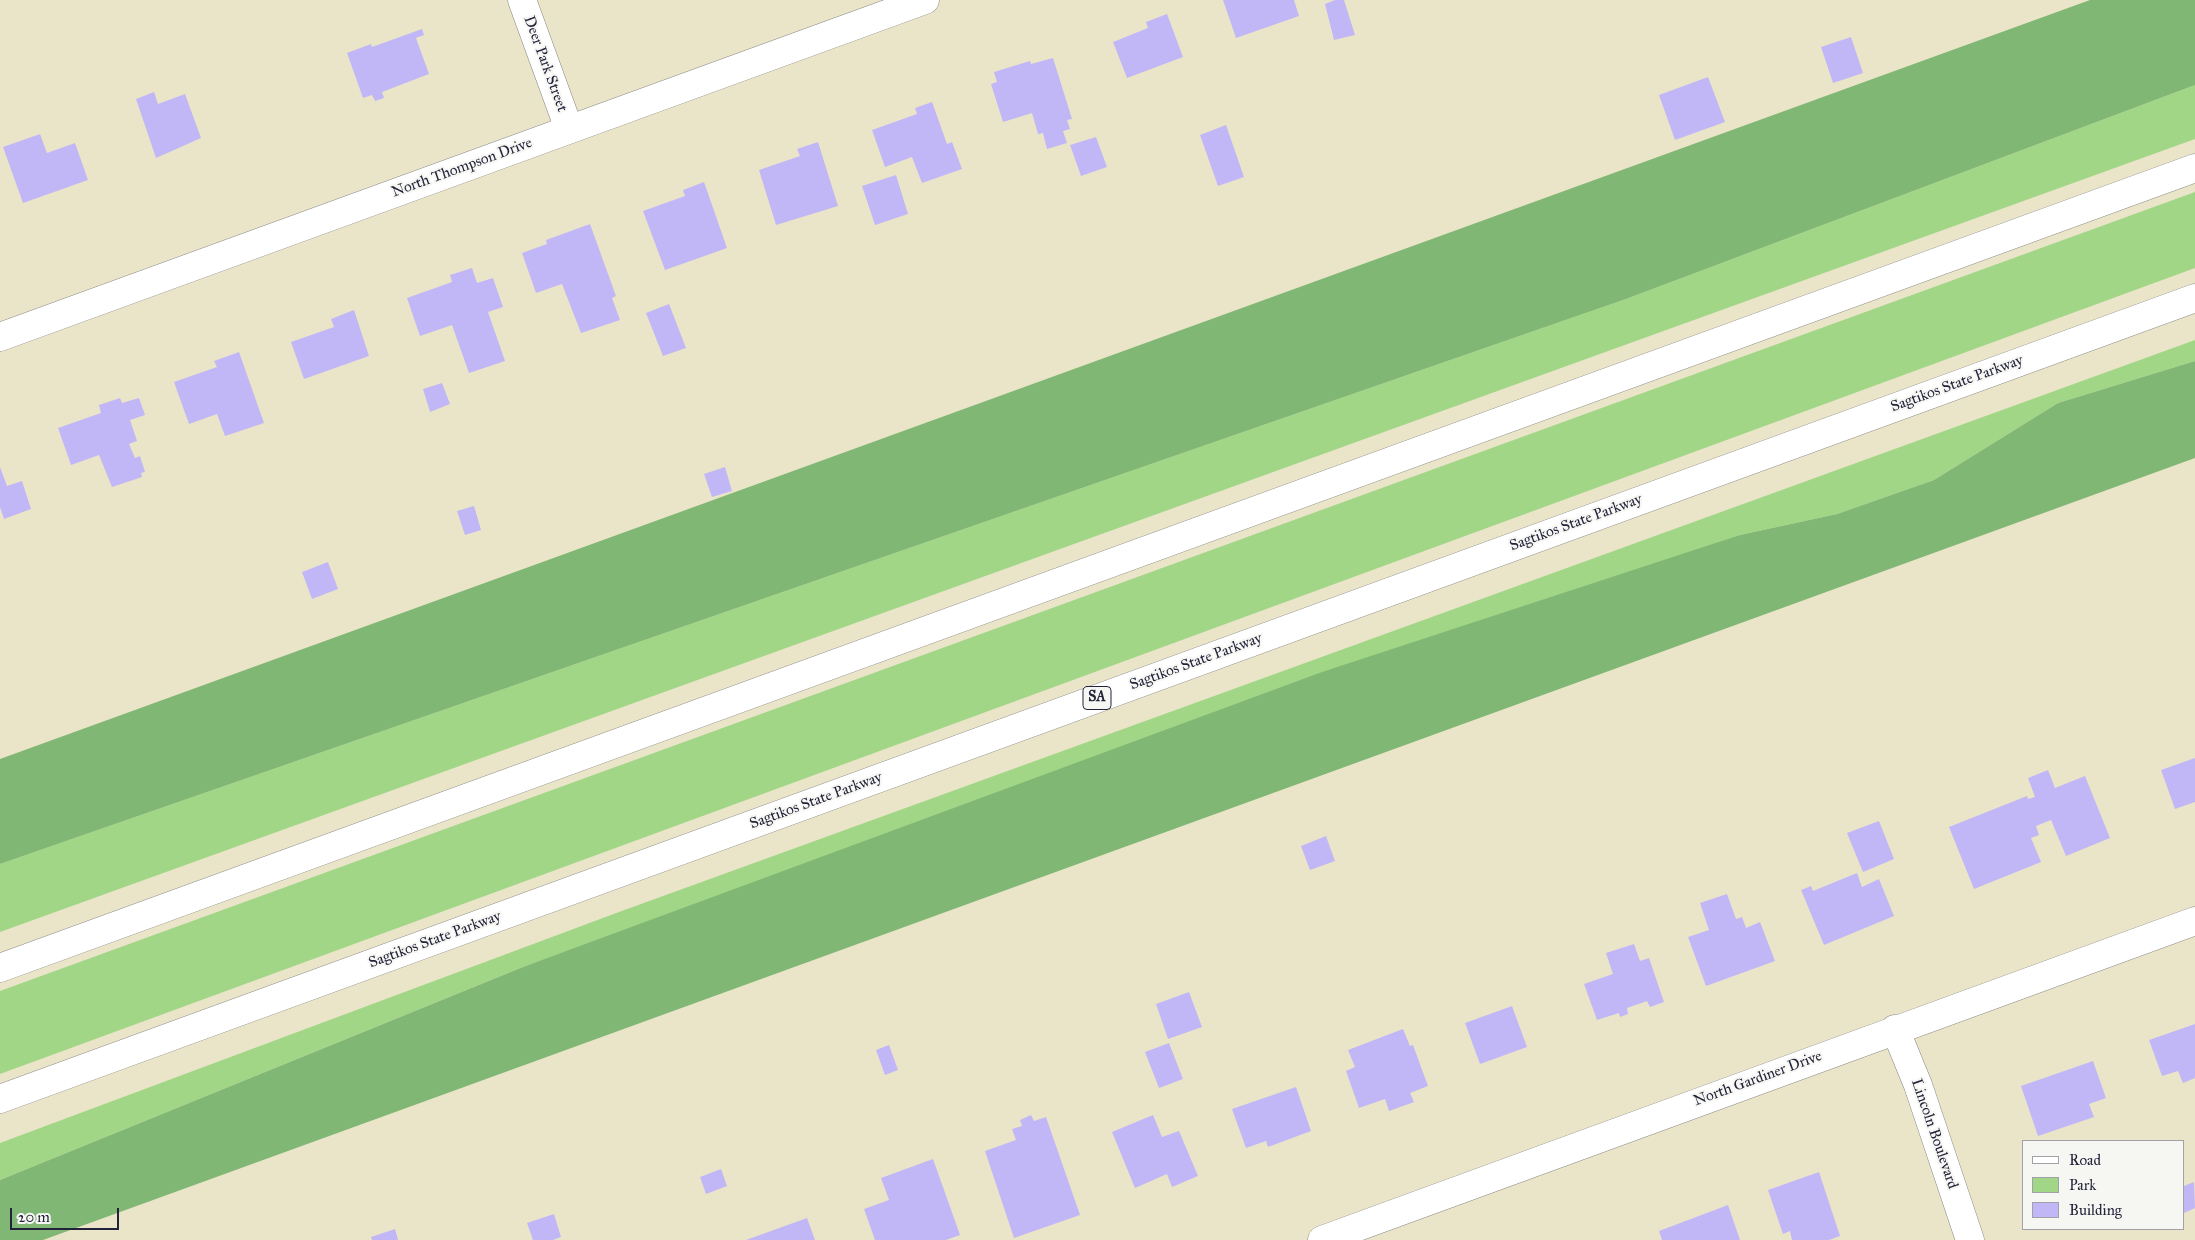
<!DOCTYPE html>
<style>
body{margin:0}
#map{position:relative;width:2195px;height:1240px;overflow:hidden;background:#eae5c8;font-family:"IM FELL Great Primer",serif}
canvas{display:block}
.legend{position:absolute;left:2022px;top:1140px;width:162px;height:90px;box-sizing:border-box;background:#f6f6f2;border:1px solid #a1a1a9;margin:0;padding:6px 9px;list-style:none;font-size:15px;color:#22223b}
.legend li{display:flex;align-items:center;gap:10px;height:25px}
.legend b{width:25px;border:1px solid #a1a1a9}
.scale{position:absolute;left:10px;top:1208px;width:109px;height:22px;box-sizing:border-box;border:2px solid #22223b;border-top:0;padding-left:6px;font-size:15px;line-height:18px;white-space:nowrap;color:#22223b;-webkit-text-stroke:4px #f6f6f2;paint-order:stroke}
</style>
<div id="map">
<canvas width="2195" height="1240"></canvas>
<ul class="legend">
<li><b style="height:6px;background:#fff"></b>Road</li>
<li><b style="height:14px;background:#a1d687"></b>Park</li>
<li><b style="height:14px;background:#c1b7f7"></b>Building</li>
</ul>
<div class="scale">20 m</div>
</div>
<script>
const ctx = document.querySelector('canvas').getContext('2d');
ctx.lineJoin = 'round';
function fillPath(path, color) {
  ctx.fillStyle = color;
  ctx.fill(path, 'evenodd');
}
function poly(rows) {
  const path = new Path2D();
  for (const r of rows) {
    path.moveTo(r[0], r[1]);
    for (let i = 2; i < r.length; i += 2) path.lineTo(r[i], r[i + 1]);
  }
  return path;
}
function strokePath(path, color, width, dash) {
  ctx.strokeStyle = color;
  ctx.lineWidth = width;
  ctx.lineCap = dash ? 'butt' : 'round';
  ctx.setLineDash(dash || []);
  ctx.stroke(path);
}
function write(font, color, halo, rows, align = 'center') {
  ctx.font = font + ' "IM FELL Great Primer",serif';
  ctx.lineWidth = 4;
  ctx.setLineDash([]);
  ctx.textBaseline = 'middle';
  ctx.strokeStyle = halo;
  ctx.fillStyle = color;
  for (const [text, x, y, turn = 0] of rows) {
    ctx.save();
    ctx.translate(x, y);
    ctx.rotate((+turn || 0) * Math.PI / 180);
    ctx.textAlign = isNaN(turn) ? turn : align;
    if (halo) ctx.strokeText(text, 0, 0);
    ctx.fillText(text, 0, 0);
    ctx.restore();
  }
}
const green = poly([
 [2195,85,2195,139,0,932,0,864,1626,299],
 [2195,192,2195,268,0,1074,0,991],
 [2195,340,2195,361,2058,403,1934,480,1837,514,1740,535,523,967,0,1180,0,1143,619,912]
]);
const forest = poly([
 [2090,0,2195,0,2195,85,1626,299,0,864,0,759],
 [2195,361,2195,458,43,1240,0,1240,0,1180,523,967,1322,672,1740,535,1837,514,1934,480,2058,403]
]);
const building = poly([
 [1223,0,1294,0,1299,16,1236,38],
 [1335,0,1344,0,1355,35,1334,40,1325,4],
 [1167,14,1183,57,1127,78,1113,42,1148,28,1146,22],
 [422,29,424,35,416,38,429,74,382,92,384,98,375,101,372,95,363,98,347,53,371,44,372,47],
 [1851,37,1863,73,1833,83,1821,47],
 [1053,58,1072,119,1067,120,1070,129,1063,131,1067,143,1047,149,1043,133,1038,134,1032,113,1003,122,991,84,997,82,994,72,1030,61,1031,64],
 [1708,77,1725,122,1675,140,1659,95],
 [154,92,158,104,185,94,201,138,156,158,136,99],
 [932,102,947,144,952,142,962,169,922,183,912,157,885,167,872,130,917,114,915,108],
 [1226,125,1244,177,1218,186,1200,135],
 [40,134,47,153,75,143,88,180,23,203,3,147],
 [1096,137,1107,167,1081,176,1070,145],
 [818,142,838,206,776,225,759,170,800,156,797,149],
 [896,175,908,214,875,225,862,186],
 [704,182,727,248,665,270,643,211,685,196,683,190],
 [590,224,616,296,612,298,620,320,581,333,562,284,536,293,522,253,547,244,546,240],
 [472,268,477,283,493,278,503,307,488,312,505,361,469,373,452,325,420,336,407,298,452,282,450,275],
 [669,304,686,348,663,356,646,313],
 [354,310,369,356,304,379,291,342,334,327,331,319],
 [239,352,264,423,225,436,217,414,189,424,174,382,217,367,214,361],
 [442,383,450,404,430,412,423,389],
 [120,398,122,403,139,398,145,415,130,420,137,441,129,444,135,458,140,456,145,472,141,473,142,477,112,487,99,455,71,465,58,428,101,413,99,405],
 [0,467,7,486,22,481,31,509,4,519,0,507],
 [725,467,732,491,712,497,704,474],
 [474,506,481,530,465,535,457,511],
 [328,562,338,589,312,599,302,572],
 [2195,758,2195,802,2175,809,2161,770],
 [2048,770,2055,788,2085,776,2110,838,2066,856,2051,820,2036,826,2039,835,2031,838,2041,862,1974,889,1949,827,2027,796,2028,799,2035,797,2028,778],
 [1879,821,1894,859,1863,872,1847,833],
 [1326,836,1335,861,1310,870,1301,846],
 [1857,873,1862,887,1879,879,1894,916,1824,945,1801,890,1811,886,1813,891],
 [1727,894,1736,919,1742,917,1746,928,1760,922,1775,961,1706,986,1688,937,1709,930,1700,903],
 [1634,944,1640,961,1649,958,1664,1002,1650,1007,1647,1001,1627,1008,1628,1014,1620,1017,1619,1013,1597,1020,1584,984,1613,974,1606,953],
 [1189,992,1202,1027,1168,1039,1156,1004],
 [1512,1006,1527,1047,1480,1064,1465,1023],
 [2195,1024,2195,1078,2183,1083,2178,1071,2162,1076,2149,1040],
 [1403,1029,1410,1046,1413,1045,1428,1086,1410,1093,1414,1102,1389,1111,1385,1099,1359,1108,1346,1071,1355,1067,1348,1050],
 [1169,1043,1183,1079,1159,1088,1145,1052],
 [889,1045,898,1070,885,1075,876,1050],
 [2093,1061,2106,1098,2089,1104,2094,1117,2038,1136,2021,1086],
 [1296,1087,1311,1131,1268,1147,1266,1141,1246,1148,1232,1109],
 [1031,1115,1034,1121,1046,1117,1080,1215,1014,1238,985,1151,1016,1140,1012,1129,1022,1126,1020,1120],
 [1153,1115,1162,1137,1179,1131,1198,1176,1172,1187,1167,1174,1135,1188,1112,1132],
 [933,1159,960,1235,946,1240,875,1240,864,1209,889,1200,881,1178],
 [721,1169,727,1186,706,1194,700,1177],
 [1819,1172,1840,1236,1829,1240,1792,1240,1790,1231,1783,1234,1768,1190],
 [2194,1182,2195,1208,2184,1213,2184,1186],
 [1728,1205,1740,1240,1662,1240,1659,1231],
 [554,1214,561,1237,553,1240,533,1240,527,1223],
 [807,1218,815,1240,746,1240],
 [395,1229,398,1240,372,1240,371,1237]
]);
const minor = poly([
 [522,0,569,129],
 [0,337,925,0],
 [1895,1029,1918,1085,1970,1240],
 [1322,1240,2195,921]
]);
const motorway = poly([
 [0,968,2195,168],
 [0,1099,2195,298]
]);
const shields = [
 [1097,698,28]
];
const shieldNames = [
 ["SA",1097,698]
];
const streetNames = [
 ["Deer Park Street",545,64,70],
 ["North Thompson Drive",462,168,-20],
 ["Sagtikos State Parkway",1957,384,-20],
 ["Sagtikos State Parkway",1576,523,-20],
 ["Sagtikos State Parkway",1196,662,-20],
 ["Sagtikos State Parkway",816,801,-20],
 ["Sagtikos State Parkway",435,940,-20],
 ["North Gardiner Drive",1758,1079,-20],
 ["Lincoln Boulevard",1934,1134,71]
];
fillPath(green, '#a1d687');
fillPath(forest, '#80b774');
fillPath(building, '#c1b7f7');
strokePath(minor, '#868482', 29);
strokePath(motorway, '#868482', 29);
strokePath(minor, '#fff', 28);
strokePath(motorway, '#fff', 28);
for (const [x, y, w] of shields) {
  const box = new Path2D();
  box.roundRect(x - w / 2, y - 11.5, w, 23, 4);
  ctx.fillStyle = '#f6f6f2';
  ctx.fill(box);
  strokePath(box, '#22223b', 1);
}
write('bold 14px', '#22223b', null, shieldNames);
write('15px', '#22223b', '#f6f6f2', streetNames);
</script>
